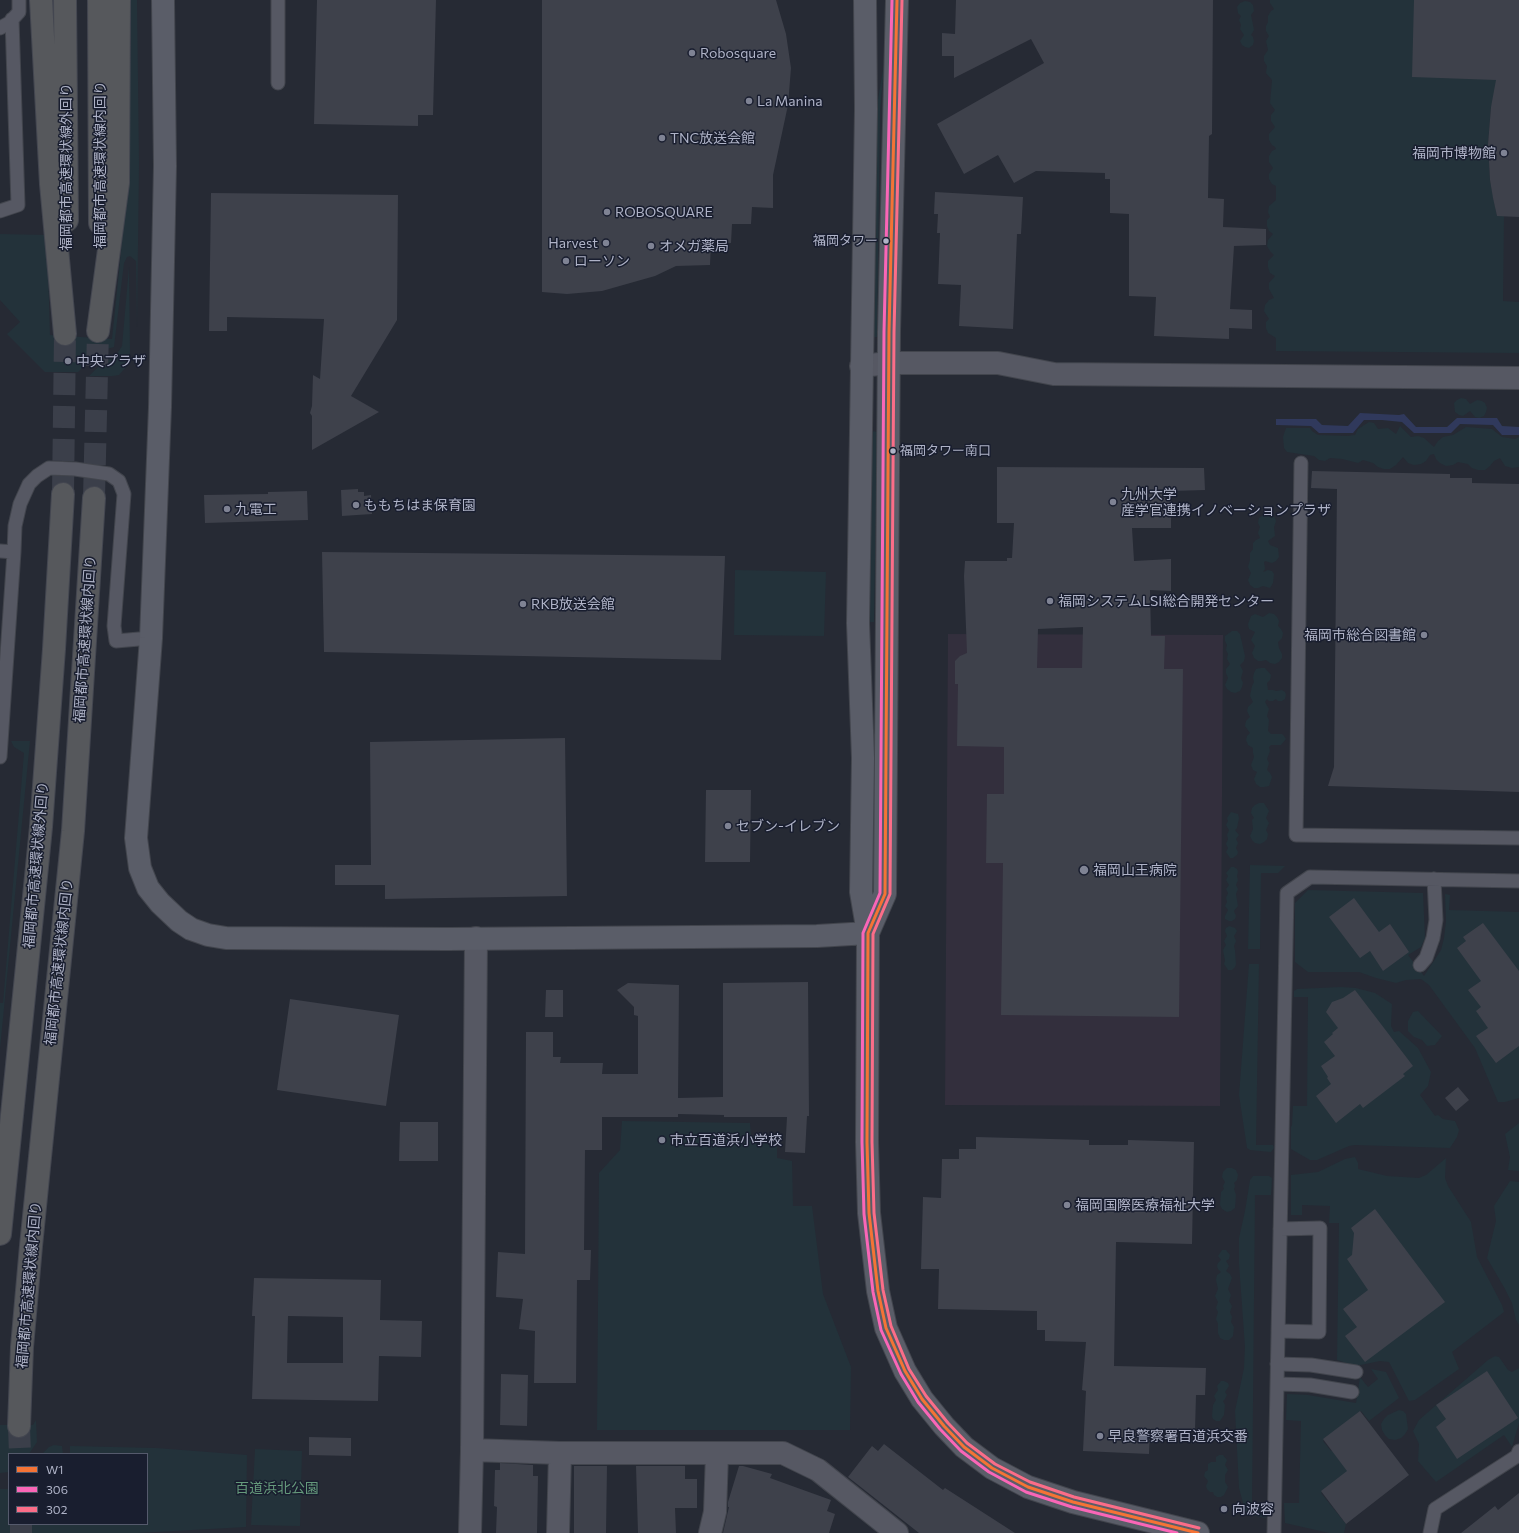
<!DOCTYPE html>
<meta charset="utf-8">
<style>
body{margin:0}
#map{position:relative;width:1519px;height:1533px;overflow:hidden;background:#262a34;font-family:Commissioner,sans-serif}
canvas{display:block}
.legend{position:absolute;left:8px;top:1453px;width:140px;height:72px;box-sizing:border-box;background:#191e2f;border:1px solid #555a6c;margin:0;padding:5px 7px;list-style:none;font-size:12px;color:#afb3c7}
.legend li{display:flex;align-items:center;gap:8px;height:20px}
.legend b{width:20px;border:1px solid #555a6c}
</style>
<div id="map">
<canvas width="1519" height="1533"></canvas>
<ul class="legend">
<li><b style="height:5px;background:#f57335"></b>W1</li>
<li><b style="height:5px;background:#fa66b7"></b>306</li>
<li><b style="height:5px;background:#fb6d88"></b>302</li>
</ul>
</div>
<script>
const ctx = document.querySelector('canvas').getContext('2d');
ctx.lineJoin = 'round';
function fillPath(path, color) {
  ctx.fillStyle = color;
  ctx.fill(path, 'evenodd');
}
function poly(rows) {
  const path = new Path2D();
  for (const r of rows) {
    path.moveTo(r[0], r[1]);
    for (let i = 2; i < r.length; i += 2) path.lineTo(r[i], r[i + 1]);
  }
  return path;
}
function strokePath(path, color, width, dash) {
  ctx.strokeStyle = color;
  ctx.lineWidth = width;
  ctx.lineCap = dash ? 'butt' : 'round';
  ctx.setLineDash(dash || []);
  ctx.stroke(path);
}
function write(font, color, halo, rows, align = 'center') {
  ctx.font = font + ' Commissioner,"Noto Sans JP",sans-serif';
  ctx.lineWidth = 3;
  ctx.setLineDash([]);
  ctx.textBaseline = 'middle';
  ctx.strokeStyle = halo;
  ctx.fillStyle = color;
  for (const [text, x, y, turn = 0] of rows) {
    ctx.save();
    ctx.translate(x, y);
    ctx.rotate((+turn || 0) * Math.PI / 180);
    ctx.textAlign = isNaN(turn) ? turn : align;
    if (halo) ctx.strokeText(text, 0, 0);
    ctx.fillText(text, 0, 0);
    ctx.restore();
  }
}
const medical = poly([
 [948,634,1223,635,1220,1106,945,1105]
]);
const green = poly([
 [130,0,137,0,139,163,137,327,136,261,130,256,127,257,124,263,114,347,99,351,78,372,45,372,7,334,20,322,0,300,0,234,47,235,50,335,112,339,121,252,131,42],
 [1270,0,1506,0,1506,72,1491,107,1488,144,1490,180,1497,216,1504,216,1503,301,1519,302,1519,353,1276,351,1276,338,1268,333,1266,328,1266,322,1269,319,1264,311,1265,305,1269,300,1274,298,1269,289,1269,283,1275,276,1270,273,1268,267,1268,261,1274,255,1270,251,1267,246,1268,240,1273,234,1269,231,1267,226,1267,220,1270,217,1268,212,1269,206,1276,200,1276,186,1272,184,1269,179,1269,174,1273,168,1269,162,1269,156,1272,151,1276,149,1275,147,1272,145,1269,140,1269,134,1275,127,1271,121,1271,115,1275,110,1270,103,1272,80,1266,73,1267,66,1264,61,1264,56,1268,50,1266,41,1269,36,1266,31,1266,26,1268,22,1268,16,1271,11,1274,9,1270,3],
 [1245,1,1250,2,1253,5,1254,11,1251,15,1254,30,1251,35,1253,37,1254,41,1253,45,1249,48,1245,47,1242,45,1240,41,1244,35,1240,29,1241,25,1239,20,1241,16,1238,13,1237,7,1240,3],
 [885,58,880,111,877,337,873,337,876,111],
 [129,267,130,353,127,366,119,375,112,376,89,376,103,362,115,357,122,346],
 [1461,398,1466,399,1470,404,1477,400,1482,401,1485,403,1487,408,1486,412,1484,416,1479,418,1475,417,1470,411,1463,416,1459,415,1455,412,1454,403,1457,400],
 [1369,422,1374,423,1378,429,1388,428,1396,434,1400,426,1411,437,1418,436,1424,438,1434,447,1438,441,1443,437,1453,435,1466,427,1492,429,1502,437,1515,439,1519,437,1519,467,1512,468,1505,466,1500,458,1494,461,1490,466,1485,470,1478,470,1472,468,1468,464,1458,462,1453,465,1446,466,1440,463,1436,459,1434,454,1430,455,1426,461,1421,464,1414,465,1408,463,1403,457,1396,465,1390,469,1384,469,1378,467,1373,463,1363,460,1358,463,1342,459,1330,458,1325,461,1319,460,1314,456,1287,452,1284,448,1283,437,1286,428,1310,428,1312,431,1318,435,1348,436,1355,435,1358,429],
 [872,431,877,432,874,622,870,622],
 [1266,513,1271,513,1274,516,1276,521,1274,527,1275,536,1268,541,1270,545,1278,548,1279,557,1276,561,1272,563,1265,561,1264,562,1265,569,1263,572,1268,570,1272,571,1274,574,1273,583,1270,588,1263,586,1258,588,1254,588,1250,585,1248,580,1251,573,1248,567,1250,560,1250,553,1253,549,1253,543,1256,540,1260,538,1258,533,1260,527,1258,523,1259,518],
 [735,570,826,572,824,636,734,635],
 [1269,613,1274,614,1277,617,1279,621,1278,626,1281,629,1283,633,1282,638,1278,642,1279,648,1282,654,1282,658,1279,662,1275,664,1270,663,1266,660,1262,661,1258,661,1254,658,1252,653,1255,646,1251,640,1255,632,1249,629,1248,624,1251,616,1255,614,1263,617],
 [1232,631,1237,631,1240,634,1245,656,1244,661,1240,665,1243,671,1241,678,1243,683,1242,687,1240,691,1235,693,1231,692,1227,689,1225,685,1228,678,1226,673,1226,669,1230,664,1227,659,1228,654,1226,650,1227,645,1225,641,1225,636],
 [1261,668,1265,668,1271,675,1270,680,1267,683,1268,690,1273,690,1276,691,1282,690,1285,692,1286,695,1285,699,1282,701,1278,701,1276,699,1273,701,1269,701,1267,699,1265,702,1269,709,1267,716,1269,720,1268,731,1271,734,1282,734,1284,736,1286,739,1281,745,1271,745,1269,747,1270,751,1267,759,1269,763,1267,770,1270,773,1272,777,1269,786,1264,787,1260,787,1256,784,1254,779,1257,772,1253,770,1251,765,1254,757,1253,753,1253,748,1248,745,1246,740,1247,736,1250,733,1245,726,1246,721,1250,717,1247,711,1248,707,1253,702,1250,696,1252,686,1254,682,1253,678,1254,673,1256,669],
 [11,741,30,741,0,1049,0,1003,3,1003,24,753,14,747],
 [1259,803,1264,803,1269,811,1266,818,1269,823,1266,830,1268,834,1267,839,1264,842,1260,844,1255,843,1252,840,1250,836,1253,829,1252,820,1254,818,1251,813,1252,808,1255,805],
 [1231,812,1238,814,1239,818,1237,828,1235,830,1239,835,1236,839,1238,843,1236,848,1238,852,1237,855,1233,858,1230,858,1226,852,1228,848,1226,844,1228,839,1227,835,1229,830,1226,825,1228,821,1227,818],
 [1250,865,1285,866,1278,873,1261,873,1260,949,1248,949],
 [1231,867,1234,867,1237,869,1238,872,1237,876,1238,880,1236,885,1238,889,1236,894,1238,906,1234,911,1236,916,1235,919,1232,921,1229,921,1225,919,1225,916,1228,910,1225,906,1227,902,1226,898,1228,893,1226,889,1229,885,1226,880,1228,876,1226,873],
 [1308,890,1423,893,1425,938,1421,947,1408,955,1424,976,1441,950,1444,938,1446,921,1445,894,1450,895,1449,910,1519,912,1519,1098,1505,1102,1498,1102,1475,1048,1429,985,1421,979,1406,980,1396,983,1376,978,1359,972,1308,972,1295,962,1295,903],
 [1229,926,1235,928,1237,931,1234,936,1236,941,1234,946,1235,950,1236,964,1235,967,1232,970,1228,970,1224,964,1225,961,1223,950,1226,945,1224,941,1227,936,1225,931,1226,928],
 [1249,964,1259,964,1256,1145,1273,1145,1274,1148,1271,1152,1250,1150,1247,1148,1239,1095],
 [1341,987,1356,988,1375,993,1392,1004,1391,1026,1394,1032,1399,1031,1418,1048,1431,1072,1428,1086,1420,1095,1435,1116,1438,1115,1443,1119,1455,1121,1459,1130,1457,1137,1450,1148,1355,1145,1349,1146,1317,1160,1310,1160,1291,1149,1291,1127,1292,1125,1293,1106,1307,1106,1308,997,1294,997,1294,991,1297,989],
 [1418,1011,1442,1036,1435,1045,1427,1046,1422,1040,1414,1037,1408,1031,1408,1021,1413,1012],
 [622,1121,750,1123,751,1136,777,1136,777,1158,792,1161,793,1206,812,1206,823,1294,851,1367,850,1430,597,1430,599,1173,620,1150],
 [1519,1123,1519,1171,1508,1170,1510,1157,1505,1134],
 [1355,1157,1358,1163,1358,1169,1387,1176,1419,1178,1426,1175,1446,1158,1445,1178,1448,1186,1471,1222,1477,1257,1502,1305,1504,1312,1452,1352,1459,1369,1415,1400,1409,1401,1389,1362,1380,1361,1356,1366,1337,1360,1339,1223,1329,1223,1330,1206,1302,1205,1302,1215,1291,1215,1291,1175,1318,1172,1345,1159],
 [1227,1168,1232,1168,1236,1170,1238,1175,1237,1180,1234,1183,1235,1186,1234,1189,1236,1195,1235,1208,1231,1211,1227,1212,1222,1209,1220,1205,1221,1192,1224,1189,1223,1186,1225,1182,1222,1177,1223,1172],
 [1253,1176,1269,1176,1272,1178,1271,1195,1255,1195,1252,1506,1266,1507,1266,1518,1246,1514,1239,1488,1235,1411,1244,1368,1245,1347,1239,1264,1239,1238,1245,1211,1250,1180],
 [1510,1181,1519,1182,1519,1325,1516,1320,1512,1303,1505,1289,1487,1258,1496,1221,1494,1206],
 [1222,1250,1226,1250,1230,1255,1229,1259,1226,1261,1229,1266,1226,1271,1230,1274,1232,1278,1228,1289,1231,1295,1229,1301,1232,1306,1230,1312,1232,1317,1231,1322,1234,1327,1233,1336,1229,1340,1224,1340,1220,1338,1218,1333,1218,1324,1216,1319,1218,1312,1216,1308,1218,1302,1215,1296,1218,1289,1216,1280,1217,1275,1221,1272,1218,1269,1217,1266,1218,1263,1221,1260,1218,1256],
 [1495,1356,1499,1357,1508,1370,1512,1372,1519,1368,1519,1423,1512,1447,1504,1435,1436,1482,1418,1461,1419,1444,1413,1431,1419,1420,1488,1360],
 [1371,1369,1386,1372,1399,1398,1369,1421,1361,1411,1323,1441,1331,1451,1333,1450,1349,1471,1321,1493,1346,1524,1344,1533,1329,1533,1285,1523,1284,1503,1299,1503,1301,1421,1286,1420,1287,1394,1308,1395,1356,1403,1360,1377,1368,1387,1378,1379],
 [1221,1381,1224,1381,1228,1383,1229,1386,1225,1392,1227,1395,1225,1399,1223,1401,1225,1405,1224,1415,1220,1421,1216,1421,1213,1419,1212,1416,1213,1405,1216,1400,1214,1396,1218,1390,1217,1386],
 [1399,1410,1403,1411,1406,1414,1408,1429,1405,1434,1401,1438,1395,1440,1389,1439,1385,1435,1382,1430,1381,1424,1384,1419,1388,1415],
 [36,1420,37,1442,29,1454,9,1454,9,1472,0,1473,0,1425,33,1425],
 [54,1445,62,1446,63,1454,42,1454,49,1447],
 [70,1446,156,1448,247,1455,246,1527,138,1533,0,1533,0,1489,9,1489,9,1524,147,1524,147,1454,70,1454],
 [255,1449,302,1451,300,1526,251,1525],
 [1219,1455,1223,1455,1227,1460,1225,1465,1228,1470,1225,1475,1225,1482,1228,1487,1224,1495,1221,1497,1217,1497,1214,1495,1213,1492,1210,1492,1207,1489,1206,1486,1208,1481,1204,1476,1205,1472,1208,1470,1208,1464,1211,1462,1216,1462,1216,1457]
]);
const water = poly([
 [1360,413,1399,415,1404,414,1416,427,1447,427,1457,418,1497,418,1502,426,1519,427,1519,435,1502,435,1493,425,1460,424,1451,433,1414,433,1402,422,1382,420,1364,420,1353,433,1319,433,1311,426,1276,425,1276,419,1316,419,1322,425,1348,426]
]);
const building = poly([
 [317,0,436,0,433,115,418,115,418,126,314,124],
 [542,0,776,0,786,34,791,68,788,105,773,175,773,208,752,207,751,224,732,224,731,243,711,242,710,265,676,266,655,276,602,291,567,294,542,292],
 [956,0,1213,0,1212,134,1209,136,1208,198,1224,199,1223,227,1266,229,1266,245,1234,246,1230,309,1252,310,1252,329,1229,328,1229,339,1154,336,1156,297,1129,296,1129,214,1110,213,1110,179,1105,179,1105,173,1036,171,1014,183,998,155,964,174,937,124,1044,63,1031,39,954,78,954,56,942,56,942,33,955,34],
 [1414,0,1519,0,1519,217,1497,216,1493,198,1490,180,1488,144,1491,107,1496,80,1412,77],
 [935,192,1023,197,1021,234,1017,234,1013,329,959,326,961,285,938,284,940,233,937,233,938,214,934,214],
 [211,193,398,195,397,320,351,396,379,412,312,450,312,416,310,413,312,406,313,375,320,379,324,319,227,317,227,331,209,331],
 [997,467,1204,468,1205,490,1171,491,1171,528,1132,528,1134,561,1171,559,1171,591,1150,590,1151,636,1165,636,1164,669,1183,669,1179,1017,1001,1015,1003,863,986,863,987,794,1004,794,1004,747,957,746,958,684,955,684,955,661,960,656,967,653,964,576,965,561,1007,561,1007,558,1012,558,1014,523,997,523],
 [1083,627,1082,668,1037,668,1038,629],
 [1312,471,1450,474,1450,478,1472,478,1472,483,1519,484,1519,792,1328,786,1334,767,1337,489,1311,488],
 [358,489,358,492,364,492,364,496,371,495,372,514,342,516,341,490],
 [307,491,308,520,205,523,204,495,268,494,268,492],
 [322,552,725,556,721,660,324,652],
 [565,738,567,896,385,899,385,885,335,885,335,865,371,865,370,742],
 [706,790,751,790,750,862,705,862],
 [1354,898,1379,932,1390,924,1409,952,1383,971,1370,951,1360,958,1329,917],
 [1483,923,1519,971,1519,1046,1496,1063,1476,1036,1488,1028,1476,1011,1481,1007,1468,990,1481,981,1457,948,1466,941,1463,937],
 [808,982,809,1116,807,1116,805,1153,785,1152,787,1117,724,1117,724,1115,678,1114,678,1117,602,1117,602,1150,585,1150,584,1250,591,1250,590,1280,577,1280,576,1383,534,1383,535,1331,519,1329,523,1299,496,1297,498,1252,525,1254,526,1032,553,1032,553,1057,561,1057,560,1063,603,1063,602,1074,638,1074,638,1016,634,1015,634,1007,617,990,628,983,679,985,678,1098,723,1097,723,983],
 [546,990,563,990,563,1017,545,1017],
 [1355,990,1413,1066,1403,1074,1405,1076,1363,1108,1360,1104,1336,1123,1316,1096,1331,1084,1327,1078,1328,1077,1321,1066,1335,1056,1324,1042,1333,1034,1332,1033,1338,1028,1326,1012,1332,1002,1343,998],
 [290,999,399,1015,386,1106,277,1090],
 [1458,1087,1469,1100,1456,1111,1445,1098],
 [400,1122,438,1122,438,1161,399,1161],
 [976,1137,1089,1140,1089,1145,1128,1145,1128,1140,1194,1142,1192,1244,1116,1242,1114,1366,1206,1368,1205,1395,1196,1395,1195,1430,1150,1429,1149,1454,1083,1451,1086,1391,1082,1390,1086,1342,1045,1341,1045,1330,1037,1330,1037,1311,938,1309,939,1269,921,1269,923,1197,941,1198,942,1159,959,1159,959,1149,976,1149],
 [1375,1209,1445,1302,1365,1362,1345,1336,1357,1327,1343,1309,1368,1290,1347,1259,1352,1255,1354,1233,1351,1228],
 [254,1278,381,1280,380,1320,422,1321,421,1357,379,1356,378,1401,252,1399,255,1316,252,1316],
 [288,1316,343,1317,343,1363,287,1363],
 [1487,1371,1518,1418,1457,1459,1436,1427,1446,1419,1436,1405],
 [501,1374,528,1375,527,1426,500,1425],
 [1360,1411,1409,1475,1346,1524,1321,1491,1347,1471,1323,1439],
 [309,1437,351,1438,351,1456,309,1455],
 [884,1444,943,1490,945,1488,1015,1533,919,1533,848,1477,872,1446,878,1451],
 [500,1463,533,1465,533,1476,538,1476,537,1533,496,1533,497,1507,494,1506,495,1470,500,1470],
 [574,1466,607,1466,606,1533,574,1533],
 [636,1466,685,1466,685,1479,697,1479,697,1508,675,1508,676,1533,638,1533],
 [739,1466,743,1466,772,1474,770,1478,831,1500,827,1511,835,1514,829,1533,723,1533,729,1507,728,1507,728,1502],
 [1519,1493,1519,1533,1461,1533,1495,1506,1498,1510]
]);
const highwayTunnel = poly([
 [63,494,65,334],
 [94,498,98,331],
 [19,1426,20,1454],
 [21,1524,21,1533]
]);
const lane = poly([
 [278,0,278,83],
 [0,28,9,23,19,12,19,0],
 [0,211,18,205,12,19],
 [1301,463,1296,835,1519,838],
 [0,551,14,552,15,526,20,504,29,484,37,476,49,468,75,469,109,474,119,481,124,494,114,626,116,641,151,638],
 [0,757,14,552],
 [1420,965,1426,958,1433,938,1436,920,1434,879],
 [1278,1331,1319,1332,1320,1228,1280,1229],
 [1277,1364,1311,1365,1356,1372],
 [1277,1384,1310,1385,1352,1392],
 [1274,1533,1287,893,1310,877,1519,881],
 [1430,1533,1435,1509,1517,1456,1519,1451]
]);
const street = poly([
 [861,366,889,363,998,363,1054,374,1519,378],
 [472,1450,560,1453,783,1453,818,1470,897,1533],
 [470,1533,472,1450,476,938],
 [558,1533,560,1453],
 [710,1533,715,1512,717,1454]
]);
const secondary = poly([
 [163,0,165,166,160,407,151,638,136,838,140,868,148,888,160,903,179,921,191,929,208,935,226,938,448,939,817,936,868,933],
 [865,0,866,109,858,623,863,758,861,892,868,933,867,1142,869,1213,878,1291,886,1328,905,1371,922,1399,944,1426,964,1447,992,1468,1028,1487,1073,1502,1198,1533],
 [868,933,885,894,889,332,897,0]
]);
const highway = poly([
 [41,0,51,184,65,334],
 [65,0,67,220],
 [99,0,100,223],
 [98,331,118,183,119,0],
 [0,1234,41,827,54,649,63,494],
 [19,1426,22,1347,31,1246,73,831,94,498]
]);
const bus1 = poly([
 [897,0,889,332,885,894,868,933,867,1142,869,1213,878,1291,886,1328,905,1371,922,1399,944,1426,964,1447,992,1468,1028,1487,1073,1502,1198,1533]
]);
const bus2 = poly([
 [892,0,884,332,880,893,863,933,862,1142,864,1214,873,1292,881,1330,901,1374,918,1402,940,1429,961,1451,989,1472,1026,1492,1072,1507,1177,1533]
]);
const bus3 = poly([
 [902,0,894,332,890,894,873,934,872,1142,874,1213,883,1290,891,1326,909,1369,926,1396,948,1423,967,1443,995,1464,1030,1482,1074,1497,1199,1528]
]);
const markers = [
 [692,53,4,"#7f8394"],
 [749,101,4,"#7f8394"],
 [662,138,4,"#7f8394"],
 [1504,153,4,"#7f8394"],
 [607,212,4,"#7f8394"],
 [886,241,3.5,"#afb3c7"],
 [606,243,4,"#7f8394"],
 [651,246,4,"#7f8394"],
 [566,261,4,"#7f8394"],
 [68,361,4,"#7f8394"],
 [893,451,3.5,"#afb3c7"],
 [1113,502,4,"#7f8394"],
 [356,505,4,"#7f8394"],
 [227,509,4,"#7f8394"],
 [1050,601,4,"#7f8394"],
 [523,604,4,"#7f8394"],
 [1424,635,4,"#7f8394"],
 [728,826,4,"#7f8394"],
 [1084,870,5,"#7f8394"],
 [662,1140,4,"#7f8394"],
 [1067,1205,4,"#7f8394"],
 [1100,1436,4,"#7f8394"],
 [1224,1509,4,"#7f8394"]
];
const busNames = [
 ["福岡タワー",878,241],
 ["福岡タワー南口",900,451,"left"]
];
const poiNames = [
 ["Robosquare",700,53],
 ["La Manina",757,101],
 ["TNC放送会館",670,138],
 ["福岡市博物館",1496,153,"right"],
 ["ROBOSQUARE",615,212],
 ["Harvest",598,243,"right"],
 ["オメガ薬局",659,246],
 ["ローソン",574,261],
 ["中央プラザ",76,361],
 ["九州大学",1121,494],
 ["産学官連携イノベーションプラザ",1121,510],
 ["ももちはま保育園",364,505],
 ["九電工",235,509],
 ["福岡システムLSI総合開発センター",1058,601],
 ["RKB放送会館",531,604],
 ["福岡市総合図書館",1416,635,"right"],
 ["セブン-イレブン",736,826],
 ["福岡山王病院",1093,870],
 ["市立百道浜小学校",670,1140],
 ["福岡国際医療福祉大学",1075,1205],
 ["早良警察署百道浜交番",1108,1436],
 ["向波容",1232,1509]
];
const streetNames = [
 ["福岡都市高速環状線内回り",100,165,-90],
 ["福岡都市高速環状線外回り",66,167,-90],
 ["福岡都市高速環状線内回り",85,639,-86],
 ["福岡都市高速環状線外回り",36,865,-85],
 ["福岡都市高速環状線内回り",59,962,-84],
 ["福岡都市高速環状線内回り",29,1285,-85]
];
const parkNames = [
 ["百道浜北公園",277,1488]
];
fillPath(medical, '#332f3d');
fillPath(green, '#23323a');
fillPath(water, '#30395c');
fillPath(building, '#3e414b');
strokePath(highwayTunnel, '#3b3f4a', 22, [22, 11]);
strokePath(lane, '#42454d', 15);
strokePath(street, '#42454d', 24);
strokePath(secondary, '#42454d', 24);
strokePath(highway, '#434650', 24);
strokePath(lane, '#565863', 13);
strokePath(street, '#565863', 22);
strokePath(secondary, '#5a5d68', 22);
strokePath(highway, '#56585c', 22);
strokePath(bus1, '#f57335', 3);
strokePath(bus2, '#fa66b7', 3);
strokePath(bus3, '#fb6d88', 3);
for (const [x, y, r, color] of markers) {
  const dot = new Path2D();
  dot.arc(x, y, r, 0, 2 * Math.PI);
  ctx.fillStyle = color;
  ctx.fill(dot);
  strokePath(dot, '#191e2f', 1.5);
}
write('13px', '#afb3c7', '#191e2f', busNames, 'right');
write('14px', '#afb3c7', '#191e2f', poiNames, 'left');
write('14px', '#afb3c7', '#191e2f', streetNames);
write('14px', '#65997b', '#191e2f', parkNames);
</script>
